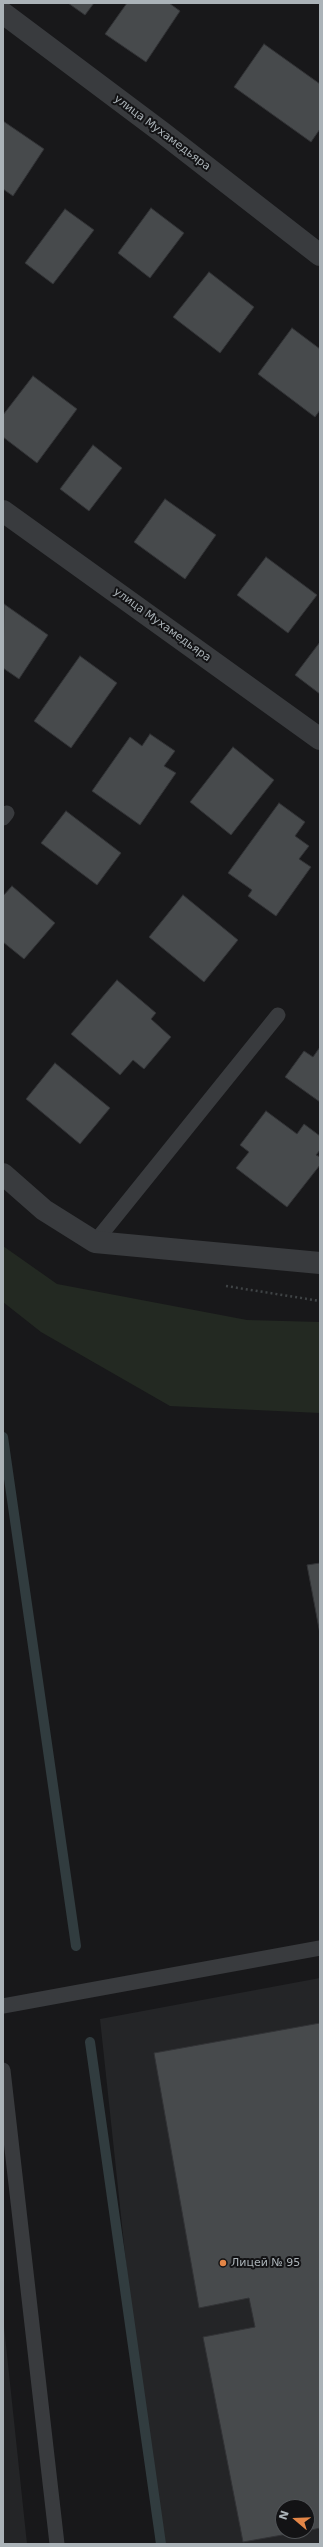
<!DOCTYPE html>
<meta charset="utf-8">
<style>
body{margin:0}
#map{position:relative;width:323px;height:2547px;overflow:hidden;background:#18181a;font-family:"DejaVu Sans",sans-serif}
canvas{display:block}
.frame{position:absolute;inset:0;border:4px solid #abb3b8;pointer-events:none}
.north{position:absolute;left:275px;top:2499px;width:40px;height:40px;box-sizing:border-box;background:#131315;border:1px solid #505356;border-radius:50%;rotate:289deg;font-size:11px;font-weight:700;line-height:16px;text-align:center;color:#abb3b8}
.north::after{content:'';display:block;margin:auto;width:14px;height:18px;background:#e38647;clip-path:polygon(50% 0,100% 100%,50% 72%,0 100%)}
</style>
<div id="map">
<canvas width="323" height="2547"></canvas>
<div class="frame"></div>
<div class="north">N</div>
</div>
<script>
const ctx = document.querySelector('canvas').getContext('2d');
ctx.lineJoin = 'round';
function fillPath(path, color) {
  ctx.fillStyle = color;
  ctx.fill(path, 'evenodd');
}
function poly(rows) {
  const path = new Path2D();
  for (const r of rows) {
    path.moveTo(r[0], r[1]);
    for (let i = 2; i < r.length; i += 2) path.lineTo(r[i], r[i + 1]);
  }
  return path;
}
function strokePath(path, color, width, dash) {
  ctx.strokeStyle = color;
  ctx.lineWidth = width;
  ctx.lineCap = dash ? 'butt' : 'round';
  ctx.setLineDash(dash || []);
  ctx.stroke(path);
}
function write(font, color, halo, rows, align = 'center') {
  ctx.font = font + ' "DejaVu Sans",sans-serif';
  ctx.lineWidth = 4;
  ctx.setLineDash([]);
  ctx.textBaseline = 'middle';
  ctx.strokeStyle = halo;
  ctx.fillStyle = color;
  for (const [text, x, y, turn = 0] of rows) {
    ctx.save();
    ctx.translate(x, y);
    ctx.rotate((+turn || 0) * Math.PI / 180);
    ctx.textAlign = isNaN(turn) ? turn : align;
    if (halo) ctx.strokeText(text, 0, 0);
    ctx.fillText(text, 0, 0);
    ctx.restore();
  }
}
const built = poly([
 [320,1978,320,2544,156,2544,100,2019],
 [283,2507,307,2507,307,2531,283,2531],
 [3,2317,27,2544,3,2544]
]);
const green = poly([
 [3,1246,57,1284,247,1320,320,1322,320,1413,170,1406,41,1332,3,1302]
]);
const stream = poly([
 [3,1437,76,1946],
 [90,2042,161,2544]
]);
const building = poly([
 [68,3,94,3,85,15,68,3],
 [127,3,169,3,180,11,146,62,105,34,127,3],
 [264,44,320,84,320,129,311,142,234,87,264,44],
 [3,121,44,149,13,196,3,189,3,121],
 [151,208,184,233,150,278,118,253,151,208],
 [65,209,94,230,53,284,25,263,65,209],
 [209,272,254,307,220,353,173,317,209,272],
 [292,328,320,349,320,410,315,417,258,374,292,328],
 [33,376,77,409,37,463,3,437,3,415,33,376],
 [93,445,122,468,89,511,60,489,93,445],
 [165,499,216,535,185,579,134,542,165,499],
 [266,557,317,595,288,633,237,595,266,557],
 [4,604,48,635,19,679,3,668,4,604],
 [320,642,320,694,295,675,320,642],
 [80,656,117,683,71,748,34,721,80,656],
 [150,734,175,751,164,766,176,773,140,825,92,791,130,737,142,746,150,734],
 [233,747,274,780,231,835,190,802,233,747],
 [279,803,305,822,295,836,309,846,299,859,311,867,276,916,248,896,252,890,228,873,279,803],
 [66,811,121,853,97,885,41,843,66,811],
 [12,886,55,923,24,959,3,942,3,896,12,886],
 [183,895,238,940,204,982,149,937,183,895],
 [117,980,156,1013,151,1019,171,1037,144,1069,133,1060,120,1075,71,1034,117,980],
 [320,1047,320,1102,285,1077,304,1051,313,1057,320,1047],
 [55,1063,110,1108,80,1144,26,1099,55,1063],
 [266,1111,297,1134,304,1124,320,1136,320,1150,316,1155,320,1157,320,1165,287,1207,236,1168,249,1152,240,1145,266,1111],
 [320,1563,320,1634,307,1565,320,1563],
 [320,2023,320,2528,307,2531,307,2507,283,2507,283,2531,305,2531,243,2542,203,2337,255,2327,249,2298,199,2308,154,2053,320,2023]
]);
const path = poly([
 [226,1286,320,1301]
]);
const service = poly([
 [3,818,7,813],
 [95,1242,278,1015],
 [3,2006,320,1948],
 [3,2070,57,2544]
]);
const minor = poly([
 [3,13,163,133,320,255],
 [3,511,320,739],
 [3,1174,44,1210,95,1242,320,1263]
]);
const markers = [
 [223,2263,4,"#e38647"]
];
const streetNames = [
 ["улица Мухамедьяра",162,133,37],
 ["улица Мухамедьяра",162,625,36]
];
const poiNames = [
 ["Лицей № 95",231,2263]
];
fillPath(built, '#242527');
fillPath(green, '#232922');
strokePath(stream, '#313c3f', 10);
fillPath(building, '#474a4c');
strokePath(building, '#323336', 1);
strokePath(path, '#3f4345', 2.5, [2, 3]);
strokePath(service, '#393b3e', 15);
strokePath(minor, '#393b3e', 22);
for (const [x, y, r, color] of markers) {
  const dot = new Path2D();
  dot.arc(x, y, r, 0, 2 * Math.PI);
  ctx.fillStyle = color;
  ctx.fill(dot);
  strokePath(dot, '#131315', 1.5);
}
write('11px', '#abb3b8', '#131315', streetNames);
write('11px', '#abb3b8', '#131315', poiNames, 'left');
</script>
